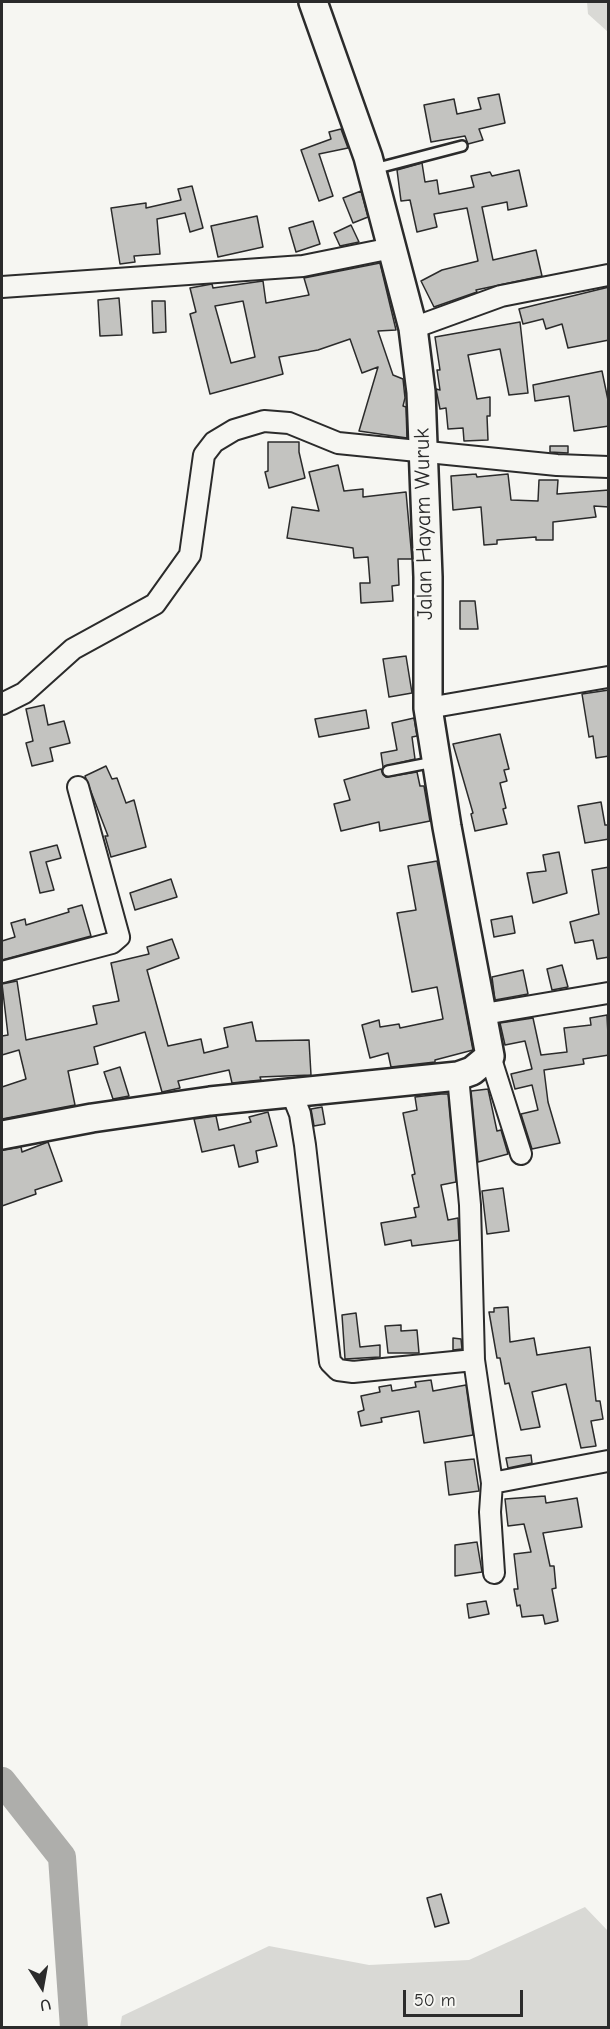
<!DOCTYPE html>
<style>
body{margin:0}
#map{position:relative;width:610px;height:2029px;overflow:hidden;background:#f6f6f2;font-family:"Comic Neue",sans-serif}
canvas{display:block}
.frame{position:absolute;inset:0;border:3px solid #2b2b2b;pointer-events:none}
.north{position:absolute;left:12px;top:1957px;width:60px;height:60px;-webkit-text-stroke:4px #f6f6f2;paint-order:stroke;rotate:169deg;font-size:16px;font-weight:700;line-height:24px;text-align:center;color:#2b2b2b}
.north::after{content:'';display:block;margin:auto;width:21px;height:27px;background:#2b2b2b;clip-path:polygon(50% 0,100% 100%,50% 72%,0 100%)}
.scale{position:absolute;left:403px;top:1990px;width:120px;height:27px;box-sizing:border-box;border:3px solid #2b2b2b;border-top:0;padding-left:8px;font-size:18px;line-height:21px;white-space:nowrap;color:#2b2b2b;-webkit-text-stroke:4px #f6f6f2;paint-order:stroke}
</style>
<div id="map">
<canvas width="610" height="2029"></canvas>
<div class="frame"></div>
<div class="north">U</div>
<div class="scale">50 m</div>
</div>
<script>
const ctx = document.querySelector('canvas').getContext('2d');
ctx.lineJoin = 'round';
function fillPath(path, color) {
  ctx.fillStyle = color;
  ctx.fill(path, 'evenodd');
}
function poly(rows) {
  const path = new Path2D();
  for (const r of rows) {
    path.moveTo(r[0], r[1]);
    for (let i = 2; i < r.length; i += 2) path.lineTo(r[i], r[i + 1]);
  }
  return path;
}
function strokePath(path, color, width, dash) {
  ctx.strokeStyle = color;
  ctx.lineWidth = width;
  ctx.lineCap = dash ? 'butt' : 'round';
  ctx.setLineDash(dash || []);
  ctx.stroke(path);
}
function write(font, color, halo, rows, align = 'center') {
  ctx.font = font + ' "Comic Neue",sans-serif';
  ctx.lineWidth = 5;
  ctx.setLineDash([]);
  ctx.textBaseline = 'middle';
  ctx.strokeStyle = halo;
  ctx.fillStyle = color;
  for (const [text, x, y, turn = 0] of rows) {
    ctx.save();
    ctx.translate(x, y);
    ctx.rotate((+turn || 0) * Math.PI / 180);
    ctx.textAlign = isNaN(turn) ? turn : align;
    if (halo) ctx.strokeText(text, 0, 0);
    ctx.fillText(text, 0, 0);
    ctx.restore();
  }
}
const green = poly([
 [587,2,608,2,608,32,588,14],
 [585,1907,608,1931,608,2027,120,2027,122,2016,269,1946,369,1965,469,1960]
]);
const river = poly([
 [2,1781,62,1857,74,2028]
]);
const building = poly([
 [499,94,505,123,479,129,483,140,468,144,465,136,431,142,424,105,454,99,457,114,481,109,478,98,499,94],
 [341,129,348,148,319,154,333,196,319,201,301,150,331,139,329,132,341,129],
 [422,163,425,182,437,180,439,194,474,187,471,176,490,172,492,176,519,170,527,206,508,210,507,202,482,207,493,260,536,250,542,276,476,290,477,292,434,307,421,281,442,270,478,261,467,208,434,214,437,227,417,232,410,200,401,201,397,170,422,163],
 [192,186,203,228,190,232,185,213,157,219,160,254,134,256,135,262,120,264,111,208,146,203,146,208,181,200,178,189,192,186],
 [361,191,368,217,353,223,343,198,361,191],
 [257,216,263,247,218,257,211,226,257,216],
 [313,221,320,244,296,252,289,228,313,221],
 [351,225,359,242,340,246,334,233,351,225],
 [380,263,396,330,378,331,393,375,403,379,405,398,403,406,406,407,407,438,359,431,378,367,362,373,350,339,318,350,279,357,283,374,210,394,190,314,196,312,190,288,212,284,213,288,263,281,266,303,309,295,304,278,380,263],
 [243,301,255,357,231,363,215,306,243,301],
 [609,287,609,340,568,348,562,324,546,329,543,319,523,324,519,309,609,287],
 [119,298,122,335,100,336,98,300,119,298],
 [152,301,165,301,166,332,153,333,152,301],
 [520,322,528,393,509,395,500,349,468,355,477,399,490,397,490,416,487,416,488,440,464,441,463,428,448,429,446,408,440,409,436,389,440,390,437,370,440,370,435,337,520,322],
 [602,371,609,405,609,426,574,431,569,396,535,401,533,385,602,371],
 [268,442,299,442,299,452,305,478,269,488,265,472,268,471,268,442],
 [550,446,568,446,568,453,550,452,550,446],
 [338,465,344,491,363,489,363,497,406,492,412,559,398,559,399,585,392,586,393,601,361,603,360,583,370,583,368,557,354,558,353,548,287,538,292,507,319,511,309,472,338,465],
 [476,474,477,477,508,474,511,500,538,501,539,480,558,480,557,494,609,490,609,507,594,506,596,517,553,522,553,540,536,540,536,537,497,540,497,544,484,545,481,507,453,510,451,476,476,474],
 [460,601,475,601,478,629,460,629,460,601],
 [406,656,412,693,389,697,383,659,406,656],
 [609,690,609,756,596,758,593,736,589,737,582,694,609,690],
 [44,705,48,725,64,721,70,743,50,748,53,761,32,766,26,743,33,741,26,709,44,705],
 [366,710,369,728,319,737,315,719,366,710],
 [414,718,417,736,412,737,415,759,383,767,381,753,397,750,392,723,414,718],
 [500,734,509,769,504,770,507,781,500,783,506,808,503,809,507,824,475,831,471,814,473,813,453,744,500,734],
 [106,766,112,779,117,778,126,803,134,800,146,847,111,857,105,836,108,836,85,776,106,766],
 [381,769,386,777,417,772,420,786,424,786,430,821,380,831,379,822,341,831,334,804,350,800,344,780,381,769],
 [601,802,605,825,609,825,609,839,585,843,578,806,601,802],
 [57,845,61,858,46,862,54,890,40,893,30,852,57,845],
 [559,852,567,893,533,903,527,873,546,871,543,855,559,852],
 [437,861,473,1050,435,1060,435,1062,391,1067,388,1053,370,1058,362,1025,379,1020,380,1027,399,1024,400,1028,443,1019,437,987,412,992,397,913,416,910,408,866,437,861],
 [609,867,609,957,597,959,593,940,575,943,570,922,599,914,592,870,609,867],
 [171,879,177,897,135,910,130,893,171,879],
 [82,905,91,936,2,960,2,941,15,937,11,923,25,919,26,925,69,912,68,909,82,905],
 [512,916,515,933,494,937,491,920,512,916],
 [172,939,179,958,147,970,168,1046,201,1039,204,1053,228,1047,224,1028,252,1022,256,1041,309,1040,311,1075,260,1077,261,1080,232,1083,229,1070,178,1081,180,1088,162,1092,145,1032,94,1047,98,1064,68,1071,75,1105,2,1119,2,1087,26,1079,19,1050,2,1055,2,1036,8,1035,2,984,17,981,26,1040,97,1024,93,1006,119,1001,111,963,149,954,147,947,172,939],
 [562,965,568,987,552,990,547,969,562,965],
 [523,970,528,994,495,1000,492,977,523,970],
 [607,1015,609,1055,583,1059,584,1064,544,1070,548,1102,560,1143,532,1149,521,1114,538,1110,532,1085,515,1089,511,1074,532,1069,525,1041,505,1045,500,1023,533,1018,541,1055,567,1052,564,1028,591,1025,590,1018,607,1015],
 [120,1067,129,1096,113,1099,104,1072,120,1067],
 [488,1089,497,1131,501,1130,508,1154,478,1162,471,1091,488,1089],
 [441,1094,448,1094,456,1182,441,1185,448,1220,458,1218,459,1240,412,1246,411,1240,385,1245,381,1223,416,1217,414,1208,419,1207,412,1175,415,1174,403,1113,417,1110,415,1097,441,1094],
 [322,1107,325,1124,314,1126,311,1109,322,1107],
 [268,1112,277,1146,256,1151,258,1162,239,1167,234,1145,202,1152,194,1119,216,1116,219,1130,251,1122,249,1117,268,1112],
 [48,1142,62,1181,35,1190,36,1194,2,1206,2,1150,21,1147,22,1152,48,1142],
 [503,1188,509,1231,487,1234,482,1191,503,1188],
 [508,1307,510,1342,534,1338,537,1355,590,1347,596,1401,600,1401,603,1419,591,1421,596,1446,581,1448,566,1384,532,1392,540,1427,521,1430,509,1383,505,1384,500,1358,497,1358,489,1312,494,1312,494,1308,508,1307],
 [356,1313,360,1347,380,1345,380,1357,345,1359,342,1315,356,1313],
 [401,1325,401,1331,417,1330,419,1353,388,1353,385,1326,401,1325],
 [453,1338,461,1339,462,1349,453,1350,453,1338],
 [431,1380,433,1391,466,1385,473,1435,424,1443,419,1411,381,1418,382,1422,361,1426,358,1412,364,1410,361,1396,380,1392,379,1387,391,1385,392,1391,416,1387,415,1382,431,1380],
 [531,1455,532,1463,508,1468,506,1458,531,1455],
 [474,1459,479,1491,449,1495,445,1462,474,1459],
 [545,1496,546,1503,577,1498,582,1527,543,1533,550,1566,554,1566,556,1588,552,1589,558,1621,545,1624,543,1615,522,1617,520,1605,517,1606,514,1589,518,1589,514,1554,531,1552,524,1524,508,1526,505,1499,545,1496],
 [477,1542,482,1572,455,1576,455,1545,477,1542],
 [486,1601,489,1614,469,1618,467,1604,486,1601],
 [441,1894,449,1923,435,1927,427,1898,441,1894]
]);
const lane = poly([
 [374,169,462,146],
 [388,771,434,762]
]);
const street = poly([
 [2,287,303,266,392,248],
 [413,328,501,296,608,275],
 [2,704,24,693,73,649,155,604,190,555,204,455,214,442,234,430,264,421,289,423,338,443,557,465,608,467],
 [428,708,608,677],
 [2,972,112,943,119,937,78,787],
 [484,1014,608,993],
 [490,1056,521,1154],
 [458,1076,470,1205,474,1360],
 [292,1094,300,1114,305,1145,330,1362,338,1370,353,1372,474,1360,492,1483,608,1461],
 [492,1483,490,1512,494,1573]
]);
const secondary = poly([
 [2,1135,92,1118,210,1101,458,1076,472,1071,490,1056,447,827,428,708,428,577,421,392,413,328,368,157,313,2]
]);
const streetNames = [
 ["Jalan Hayam Wuruk",424,524,-91]
];
fillPath(green, '#d9d9d5');
strokePath(river, '#aeaeab', 28);
fillPath(building, '#c3c3c0');
strokePath(building, '#2b2b2b', 1.5);
strokePath(lane, '#2b2b2b', 14);
strokePath(street, '#2b2b2b', 24);
strokePath(secondary, '#2b2b2b', 32);
strokePath(lane, '#f6f6f2', 9);
strokePath(street, '#f6f6f2', 20);
strokePath(secondary, '#f6f6f2', 27);
write('22px', '#2b2b2b', '#f6f6f2', streetNames);
</script>
